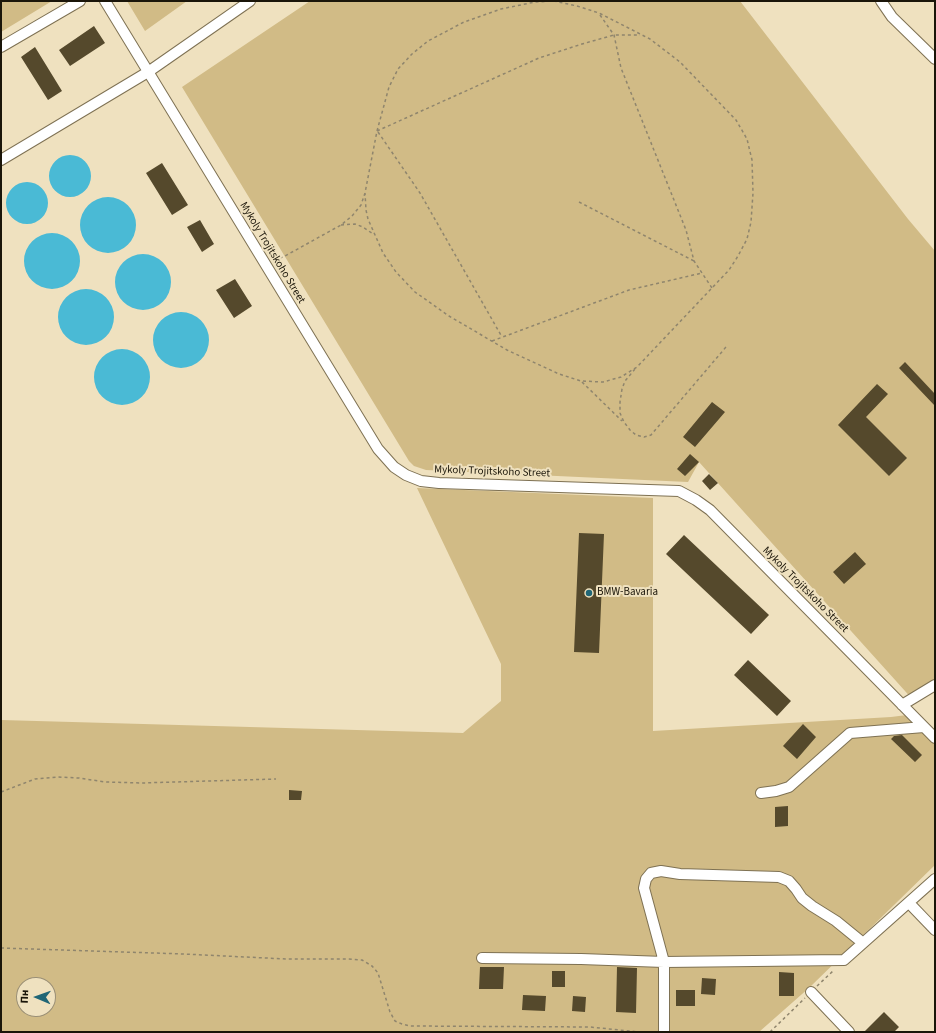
<!DOCTYPE html>
<meta charset="utf-8">
<style>
body{margin:0}
#map{position:relative;width:936px;height:1033px;overflow:hidden;background:#efe1bf;font-family:"Source Sans 3",sans-serif}
canvas{display:block}
.frame{position:absolute;inset:0;border:2px solid #1a1509;pointer-events:none}
.north{position:absolute;left:16px;top:977px;width:40px;height:40px;box-sizing:border-box;background:#efe1bf;border:1px solid #9a8f76;border-radius:50%;rotate:272deg;font-size:11px;font-weight:700;line-height:16px;text-align:center;color:#1a1509}
.north::after{content:'';display:block;margin:auto;width:14px;height:18px;background:#206676;clip-path:polygon(50% 0,100% 100%,50% 72%,0 100%)}
</style>
<div id="map">
<canvas width="936" height="1033"></canvas>
<div class="frame"></div>
<div class="north">Пн</div>
</div>
<script>
const ctx = document.querySelector('canvas').getContext('2d');
ctx.lineJoin = 'round';
function fillPath(path, color) {
  ctx.fillStyle = color;
  ctx.fill(path, 'evenodd');
}
function poly(rows) {
  const path = new Path2D();
  for (const r of rows) {
    if (r.length === 3) {
      path.moveTo(r[0] + r[2], r[1]);
      path.arc(r[0], r[1], r[2], 0, 2 * Math.PI);
      continue;
    }
    path.moveTo(r[0], r[1]);
    for (let i = 2; i < r.length; i += 2) path.lineTo(r[i], r[i + 1]);
  }
  return path;
}
function strokePath(path, color, width, dash) {
  ctx.strokeStyle = color;
  ctx.lineWidth = width;
  ctx.lineCap = dash ? 'butt' : 'round';
  ctx.setLineDash(dash || []);
  ctx.stroke(path);
}
function write(font, color, halo, rows, align = 'center') {
  ctx.font = font + ' "Source Sans 3",sans-serif';
  ctx.lineWidth = 4;
  ctx.setLineDash([]);
  ctx.textBaseline = 'middle';
  ctx.strokeStyle = halo;
  ctx.fillStyle = color;
  for (const [text, x, y, turn = 0] of rows) {
    ctx.save();
    ctx.translate(x, y);
    ctx.rotate((+turn || 0) * Math.PI / 180);
    ctx.textAlign = isNaN(turn) ? turn : align;
    if (halo) ctx.strokeText(text, 0, 0);
    ctx.fillText(text, 0, 0);
    ctx.restore();
  }
}
const green = poly([
 [1,1,52,1,1,32],
 [127,1,187,1,145,31],
 [310,1,740,1,908,219,935,251,935,685,914,701,699,462,688,482,426,470,414,466,409,461,182,87],
 [417,488,653,498,653,731,891,717,907,715,935,741,935,865,810,987,759,1032,1,1032,1,720,463,733,501,701,501,664],
 [24,985,48,985,48,1009,24,1009]
]);
const water = poly([
 [70,176,21],
 [27,203,21],
 [108,225,28],
 [52,261,28],
 [143,282,28],
 [86,317,28],
 [181,340,28],
 [122,377,28]
]);
const building = poly([
 [94,26,105,43,70,66,59,50],
 [35,47,62,91,48,100,21,57],
 [162,163,188,205,172,215,146,173],
 [200,220,214,244,202,252,187,227],
 [235,279,252,306,234,318,216,290],
 [905,362,935,394,935,406,899,368],
 [877,384,888,394,866,417,907,458,889,476,838,425],
 [712,402,725,412,695,447,683,437],
 [690,454,699,462,685,476,677,469],
 [709,474,718,483,710,490,702,481],
 [579,533,604,534,599,653,574,652],
 [684,535,769,615,751,634,666,554],
 [855,552,866,564,844,584,833,572],
 [748,660,791,701,777,716,734,675],
 [803,724,816,737,797,759,783,746],
 [902,735,922,755,915,762,891,739,894,736],
 [289,790,302,791,301,800,289,800],
 [788,806,788,826,775,827,775,807],
 [480,967,504,967,503,989,479,989],
 [617,967,637,968,636,1013,616,1012],
 [552,971,565,971,565,987,552,987],
 [779,972,794,973,794,996,779,996],
 [702,978,716,979,715,995,701,994],
 [676,990,695,990,695,1006,676,1006],
 [523,995,546,996,545,1011,522,1010],
 [573,996,586,997,585,1012,572,1011],
 [884,1012,899,1027,894,1032,864,1032]
]);
const path = poly([
 [600,15,614,35,621,68,686,230,694,261,712,288],
 [377,131,539,58,582,44,614,35,640,35],
 [378,132,420,193,502,337],
 [579,202,694,261],
 [341,225,355,224,363,227,373,234],
 [274,260,285,256,341,225,352,216,361,205,365,193,377,131,389,87,398,69,412,54,428,41,464,22,501,9,535,2,554,1,577,6,599,13,650,39,680,62,736,120,747,139,752,160,753,193,751,222,747,239,738,256,729,270,637,367,621,377,603,382,581,381,559,374,507,350,449,316,415,292,396,272,383,253,368,219,366,210,365,193],
 [492,341,629,290,702,273],
 [635,369,625,381,622,389,620,402,620,413,624,422,630,430,636,435,644,437,651,435,726,347],
 [582,382,622,421],
 [1,792,35,779,57,777,79,778,105,782,141,783,276,779],
 [1,948,184,954,286,959,348,959,362,960,372,966,378,973,390,1012,395,1021,402,1024,410,1026,590,1027,639,1032],
 [817,986,833,971],
 [770,1032,805,998]
]);
const minor = poly([
 [105,1,378,449,394,467,406,475,421,481,439,483,679,491,696,500,710,510,935,738],
 [881,1,892,17,935,59],
 [1,47,80,1],
 [1,160,148,72,250,1],
 [902,705,935,685],
 [761,793,776,791,789,787,850,733,924,727],
 [909,903,935,930],
 [482,958,581,959,664,962,844,960,935,879],
 [811,992,849,1032],
 [664,1032,664,962,644,888,646,879,651,873,661,871,680,874,779,877,789,881,796,889,802,898,812,906,836,921,863,943]
]);
const markers = [
 [589,593,4,"#206676"]
];
const streetNames = [
 ["Mykoly Trojitskoho Street",272,253,59],
 ["Mykoly Trojitskoho Street",492,472,2],
 ["Mykoly Trojitskoho Street",805,590,45]
];
const poiNames = [
 ["BMW-Bavaria",597,593]
];
fillPath(green, '#d1bb86');
fillPath(water, '#4abad5');
fillPath(building, '#55492c');
strokePath(minor, '#7e7153', 12);
strokePath(path, '#8f856d', 1.5, [3, 3]);
strokePath(minor, '#fff', 10);
for (const [x, y, r, color] of markers) {
  const dot = new Path2D();
  dot.arc(x, y, r, 0, 2 * Math.PI);
  ctx.fillStyle = color;
  ctx.fill(dot);
  strokePath(dot, '#efe1bf', 1.5);
}
write('11px', '#1a1509', '#efe1bf', streetNames);
write('11px', '#1a1509', '#efe1bf', poiNames, 'left');
</script>
